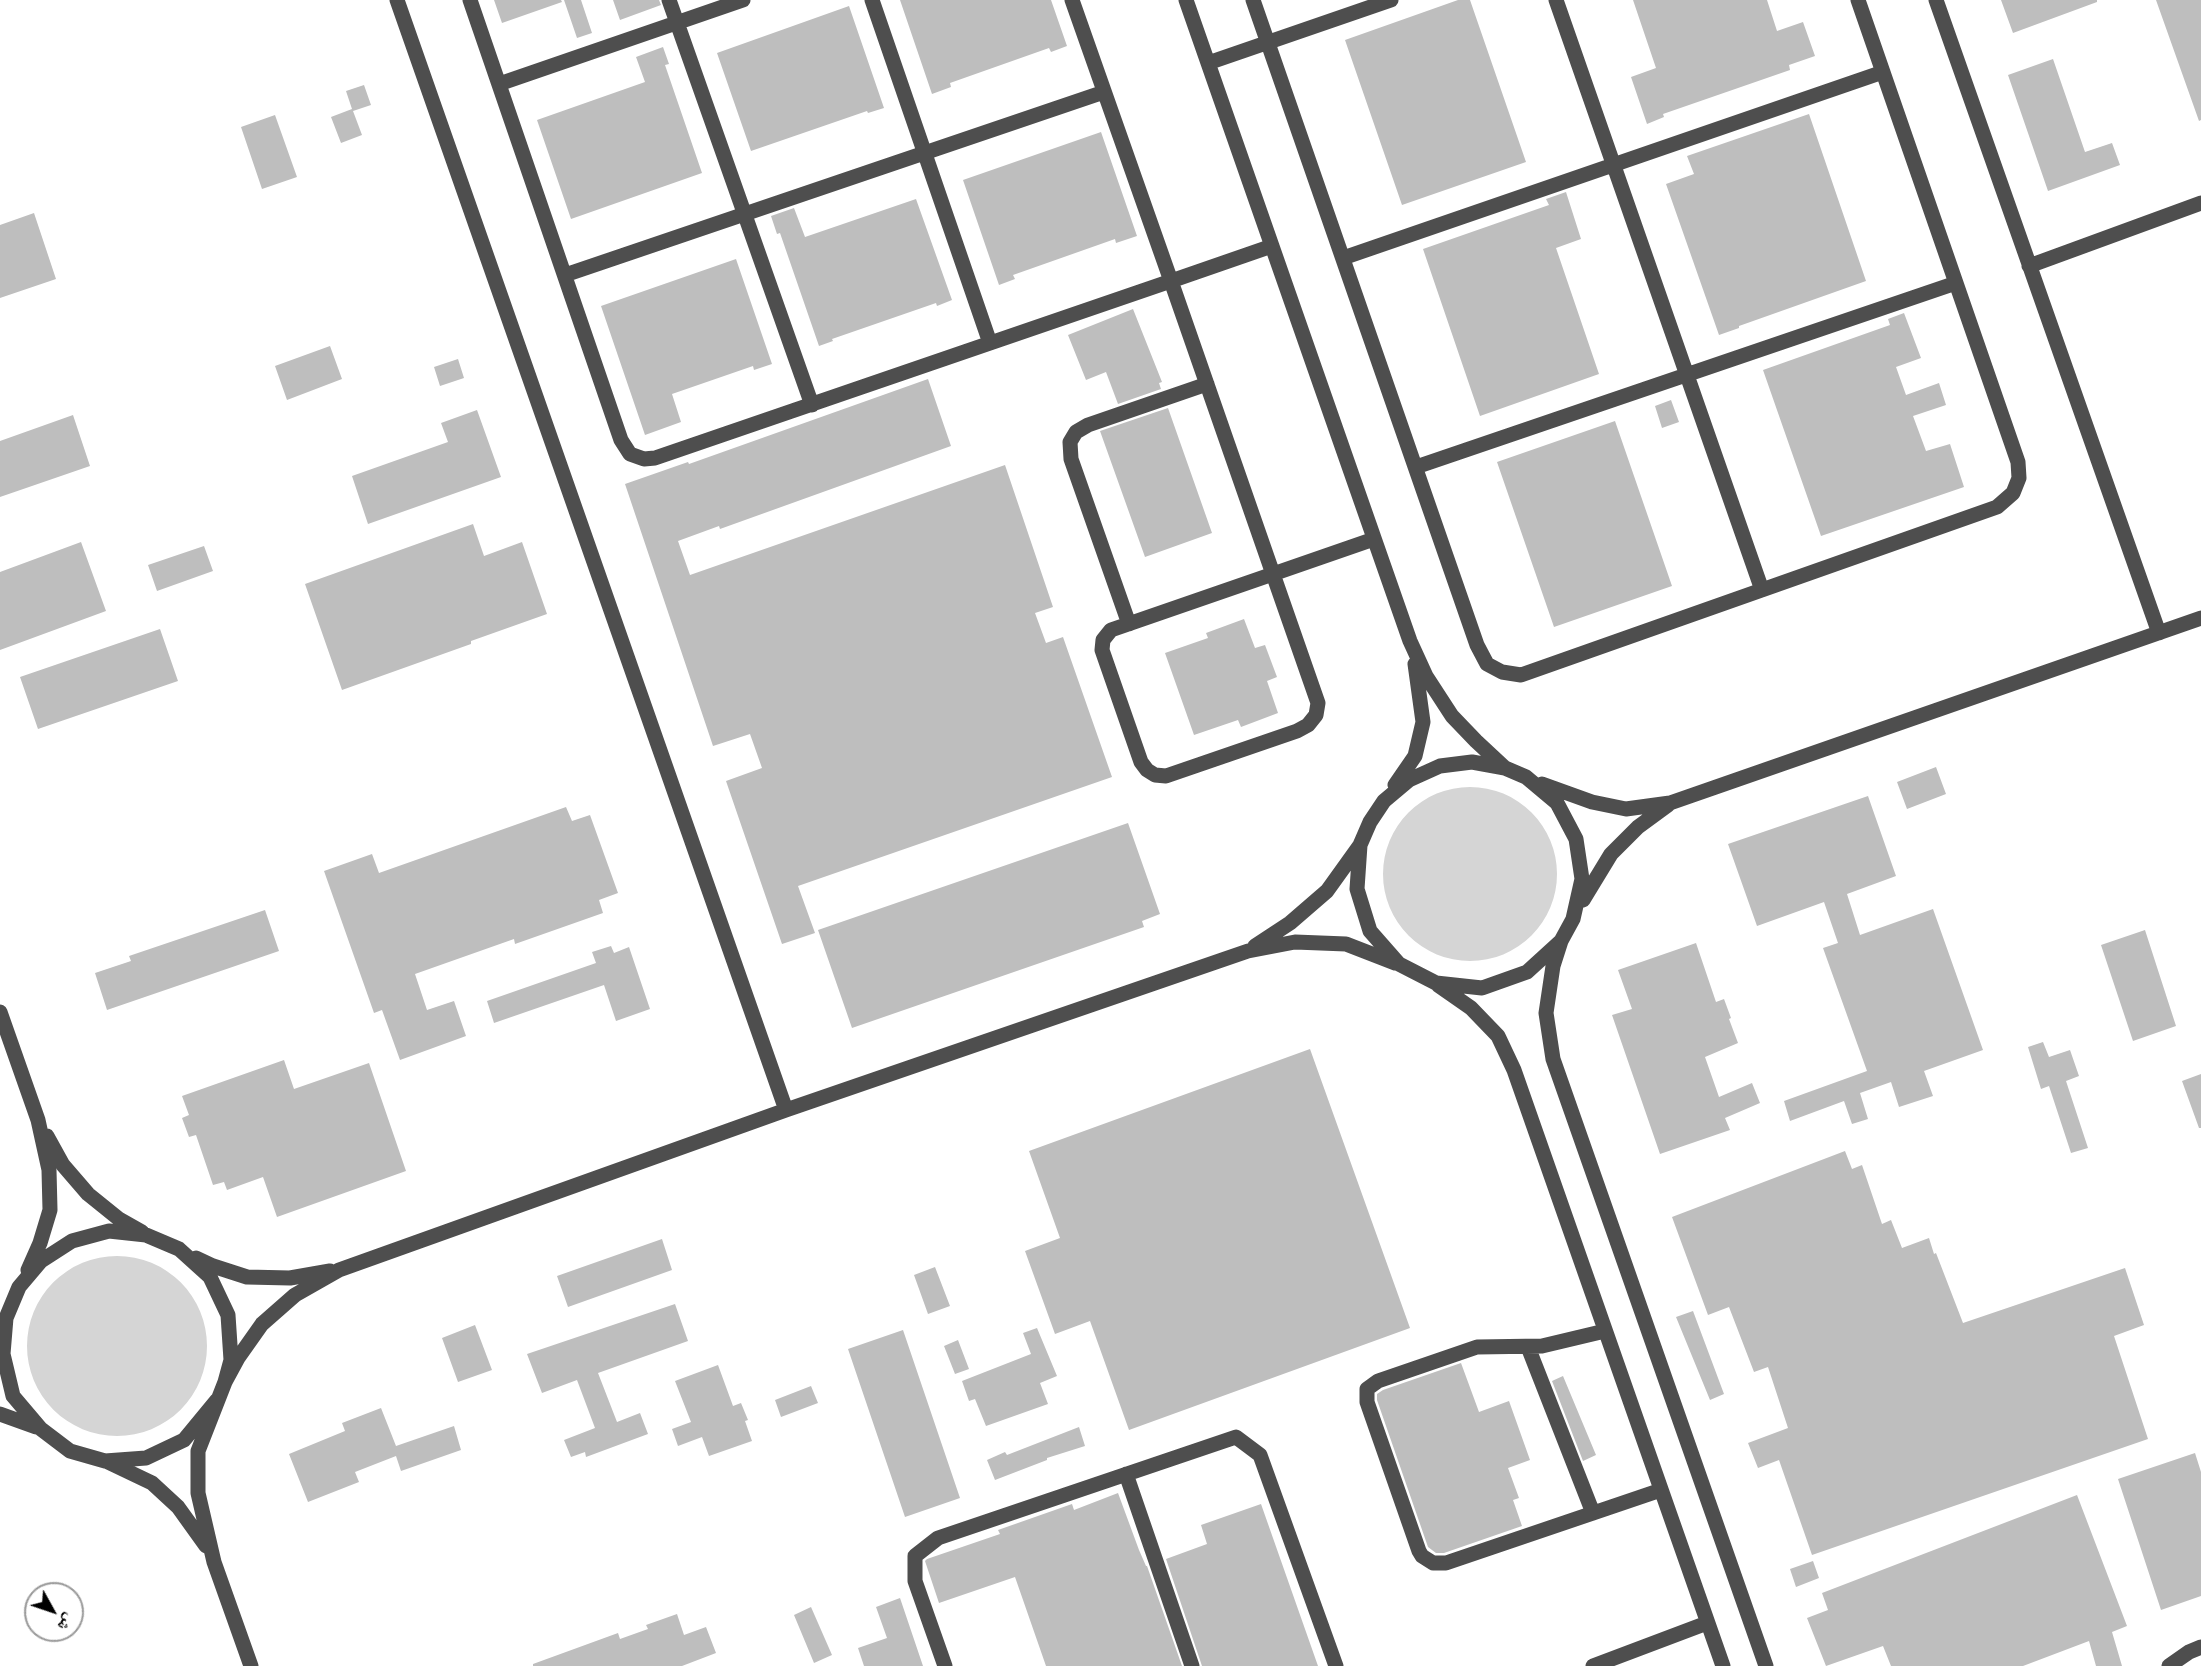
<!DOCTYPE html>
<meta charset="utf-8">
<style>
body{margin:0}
#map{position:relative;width:2201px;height:1666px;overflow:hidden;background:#fff;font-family:Arial,"Noto Naskh Arabic",sans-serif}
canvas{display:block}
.north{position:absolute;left:24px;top:1582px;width:60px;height:60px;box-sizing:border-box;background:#fff;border:2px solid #999;border-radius:50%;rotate:130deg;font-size:16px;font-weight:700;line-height:24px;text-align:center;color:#000}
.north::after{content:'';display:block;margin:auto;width:21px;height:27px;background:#000;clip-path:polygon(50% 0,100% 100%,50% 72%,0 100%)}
</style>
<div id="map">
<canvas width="2201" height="1666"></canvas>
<div class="north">ش</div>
</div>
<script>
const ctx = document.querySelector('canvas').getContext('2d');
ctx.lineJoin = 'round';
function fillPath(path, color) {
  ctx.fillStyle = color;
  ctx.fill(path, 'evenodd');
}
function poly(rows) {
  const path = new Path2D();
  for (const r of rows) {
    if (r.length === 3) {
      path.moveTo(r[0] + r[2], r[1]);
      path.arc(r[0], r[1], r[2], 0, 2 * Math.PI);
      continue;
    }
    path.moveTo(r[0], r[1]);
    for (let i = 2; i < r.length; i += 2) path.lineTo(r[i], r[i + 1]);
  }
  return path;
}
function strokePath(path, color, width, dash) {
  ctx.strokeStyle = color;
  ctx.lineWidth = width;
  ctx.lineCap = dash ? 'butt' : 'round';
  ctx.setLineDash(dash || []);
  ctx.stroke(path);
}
const green = poly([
 [1470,874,87],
 [117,1346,90]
]);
const building = poly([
 [494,0,561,0,562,2,502,23],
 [564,0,581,0,592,33,577,38],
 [613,0,659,0,661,5,620,20],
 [900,0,1051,0,1067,46,1051,52,1049,48,950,83,951,87,932,94],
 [1458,0,1470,0,1526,162,1402,205,1345,40],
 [1633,0,1767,0,1777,31,1803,22,1815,56,1789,65,1790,70,1663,114,1664,117,1647,124,1631,77,1656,68],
 [2001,0,2097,0,2097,2,2013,33],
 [2156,0,2201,0,2201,120,2199,121],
 [849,6,884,108,868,113,867,111,751,151,717,53],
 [663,47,669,64,665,65,702,173,571,219,537,120,645,82,636,57],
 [2053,59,2085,152,2112,143,2120,165,2048,191,2008,75],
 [364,85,371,105,353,111,362,135,341,143,331,117,352,109,346,91],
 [1809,114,1866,281,1739,326,1739,328,1719,335,1666,184,1694,174,1687,156],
 [275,115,297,177,262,189,241,127],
 [1101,132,1137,236,1116,243,1115,239,1013,275,1015,279,999,285,963,180],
 [1566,192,1581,239,1556,248,1599,374,1480,416,1423,249,1549,205,1546,199],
 [916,199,952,300,937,306,936,303,832,339,833,341,819,346,780,233,777,234,771,216,794,208,805,237],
 [34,213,56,279,0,298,0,225],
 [736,259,772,364,754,370,753,366,672,394,681,422,645,435,601,306],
 [1133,309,1162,382,1159,383,1161,389,1118,404,1106,372,1086,380,1068,335],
 [1904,313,1921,358,1896,367,1906,395,1939,383,1946,405,1913,416,1926,451,1950,444,1964,487,1821,536,1763,370,1890,325,1888,319],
 [330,346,342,379,287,400,275,366],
 [458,359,464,378,440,386,434,367],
 [928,379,951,446,720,529,719,526,678,541,690,575,1005,465,1053,607,1035,613,1046,643,1063,637,1112,777,798,886,815,933,782,944,726,781,762,768,750,734,713,746,625,484,688,462,689,464],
 [1671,400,1679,422,1662,428,1655,406],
 [1168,408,1212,533,1145,557,1100,431],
 [477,410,501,477,368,524,352,476,448,442,441,423],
 [73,415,90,466,0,497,0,441],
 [1615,421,1672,586,1554,627,1497,462],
 [473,524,484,556,522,542,547,614,471,641,471,644,342,690,305,584],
 [81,542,106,611,0,650,0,572],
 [204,546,213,571,157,591,148,565],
 [1244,619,1255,648,1265,645,1277,677,1267,681,1278,713,1241,727,1238,720,1194,735,1165,653,1208,638,1206,633],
 [160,629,178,681,38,729,20,677],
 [1936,767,1946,794,1907,809,1897,782],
 [1868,796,1896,876,1847,894,1860,935,1933,909,1983,1050,1924,1071,1933,1096,1899,1107,1891,1082,1860,1093,1868,1119,1852,1124,1844,1101,1790,1121,1784,1101,1867,1071,1823,948,1838,943,1824,902,1757,926,1728,844],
 [566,807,572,821,590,815,618,893,599,900,603,913,515,944,514,939,415,974,427,1010,454,1001,466,1036,400,1060,382,1010,374,1013,324,871,372,854,379,873],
 [1128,823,1160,914,1142,921,1144,927,852,1028,818,930],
 [265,910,279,951,107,1010,95,973,131,961,129,956],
 [2145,930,2176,1026,2133,1041,2101,945],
 [1696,943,1716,1002,1724,999,1731,1018,1729,1019,1738,1043,1705,1057,1719,1097,1752,1083,1760,1103,1725,1118,1730,1130,1660,1154,1612,1015,1632,1009,1618,970],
 [611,946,614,953,629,947,650,1009,616,1021,604,985,494,1023,487,1001,596,963,592,952],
 [2043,1042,2049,1057,2070,1050,2079,1076,2066,1081,2088,1148,2071,1153,2049,1086,2041,1089,2028,1047],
 [1310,1049,1410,1328,1129,1430,1090,1321,1055,1334,1025,1251,1060,1238,1029,1151],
 [284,1060,294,1089,369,1063,406,1171,277,1217,263,1177,227,1190,224,1182,213,1185,196,1135,189,1137,182,1118,189,1115,182,1096],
 [2201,1074,2201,1128,2199,1128,2182,1081],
 [1845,1151,1852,1169,1862,1165,1882,1224,1891,1220,1902,1248,1929,1238,1934,1254,1936,1253,1963,1323,2125,1268,2144,1325,2114,1336,2148,1439,1812,1555,1779,1460,1758,1468,1748,1443,1788,1428,1768,1367,1754,1372,1729,1307,1708,1315,1672,1217],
 [662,1239,672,1270,568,1307,557,1276],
 [935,1267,950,1306,928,1314,914,1275],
 [675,1304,688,1341,598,1373,617,1422,640,1413,648,1434,586,1457,585,1452,571,1457,564,1440,595,1428,577,1380,542,1393,527,1354],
 [1693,1311,1724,1394,1710,1400,1676,1317],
 [475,1325,492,1370,458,1382,442,1338],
 [1037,1328,1057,1376,1040,1383,1048,1404,986,1426,975,1399,969,1401,962,1381,1031,1354,1023,1333],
 [903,1330,960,1498,905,1517,848,1349],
 [958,1340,969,1369,955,1374,944,1346],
 [1461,1363,1479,1412,1509,1401,1530,1460,1508,1468,1519,1498,1513,1500,1522,1526,1444,1553,1436,1553,1428,1547,1377,1400,1377,1394,1383,1390],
 [718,1365,733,1406,741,1403,748,1420,745,1421,752,1441,709,1456,702,1437,678,1446,672,1429,691,1422,675,1381],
 [1563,1376,1596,1455,1583,1461,1552,1381],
 [811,1386,818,1403,781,1417,775,1400],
 [381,1408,396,1446,454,1426,461,1450,401,1471,396,1456,355,1472,359,1482,308,1502,289,1454,345,1431,342,1423],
 [1079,1427,1085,1446,1047,1458,1047,1460,995,1480,987,1460,1005,1452,1007,1455],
 [2195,1453,2201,1472,2201,1596,2161,1610,2118,1479],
 [1118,1493,1139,1550,1146,1566,1147,1566,1182,1666,1046,1666,1015,1577,939,1603,925,1561,927,1559,1000,1534,998,1530,1072,1504,1074,1510],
 [2077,1495,2127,1626,2112,1632,2122,1666,2096,1666,2089,1641,2023,1666,1891,1666,1883,1646,1826,1666,1807,1618,1828,1610,1822,1593],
 [1261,1504,1318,1666,1202,1666,1166,1559,1207,1544,1201,1525],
 [1813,1561,1819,1578,1796,1587,1790,1569],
 [900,1598,923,1666,864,1666,858,1648,887,1638,876,1607],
 [811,1607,832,1655,814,1663,794,1615],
 [677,1614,684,1635,706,1627,716,1653,682,1666,533,1666,533,1664,618,1633,620,1639,648,1629,646,1625]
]);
const minor = poly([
 [397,0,786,1110],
 [470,0,621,440,630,454,644,459,655,458,1171,281,1072,0],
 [669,0,812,405],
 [872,0,990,343],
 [1186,0,1410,641,1426,676,1452,716,1476,741,1505,768],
 [1253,0,1477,645,1487,664,1502,672,1521,675,1997,507,2013,493,2019,478,2018,462,1858,0],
 [1556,0,1762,590],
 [1936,0,2159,633],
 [1208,63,1391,0],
 [499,84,743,0],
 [1272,246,1171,281,1273,574,1318,703,1316,715,1308,725,1297,731,1166,776,1155,775,1147,770,1141,762,1102,650,1103,640,1111,630,1273,574,1374,539],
 [1343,258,1883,72],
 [2029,266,2201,203],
 [565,275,1104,92],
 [1416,467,1956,283],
 [1129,624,1071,459,1070,442,1076,432,1088,425,1207,384],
 [1542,784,1592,802,1626,809,1670,803,2201,618],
 [1395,785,1415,756,1423,722,1415,664],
 [1583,900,1611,854,1638,827,1668,805],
 [1561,941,1527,972,1482,988,1436,983,1399,964,1370,931,1357,889,1360,845,1370,822,1384,801,1409,780,1440,766,1472,762,1505,768,1526,777,1557,803,1576,839,1582,879,1573,919,1561,941,1553,966,1546,1013,1553,1059,1766,1666],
 [1255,946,1290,923,1327,891,1360,845],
 [1438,985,1471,1008,1498,1036,1514,1070,1723,1666],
 [0,1012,38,1120,49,1170,50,1210,40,1243,28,1270],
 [47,1136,63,1165,88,1194,119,1219,142,1232],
 [196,1258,213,1266,247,1277,290,1278,330,1271],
 [1605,1331,1542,1346,1477,1347,1378,1381,1367,1389,1367,1402,1419,1551,1422,1556,1433,1563,1446,1563,1661,1490],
 [1528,1347,1593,1513],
 [225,1382,238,1358,262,1324,295,1295,339,1270,786,1110,1248,951,1295,942,1346,944,1395,963],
 [217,1400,184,1440,146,1458,105,1461,70,1451,41,1429,13,1396,3,1354,6,1318,19,1287,41,1261,72,1241,109,1231,146,1235,179,1249,210,1277,228,1315,231,1360,225,1382,198,1451,198,1493,214,1562,251,1666],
 [0,1414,36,1427],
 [108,1462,152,1483,178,1507,206,1546],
 [1126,1474,1192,1666],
 [945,1666,915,1581,915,1556,938,1538,1236,1437,1260,1455,1336,1666],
 [1593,1666,1707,1623],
 [2169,1666,2189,1652,2201,1647]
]);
fillPath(green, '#d5d5d5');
fillPath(building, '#bebebe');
strokePath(minor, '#4e4e4e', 15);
</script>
